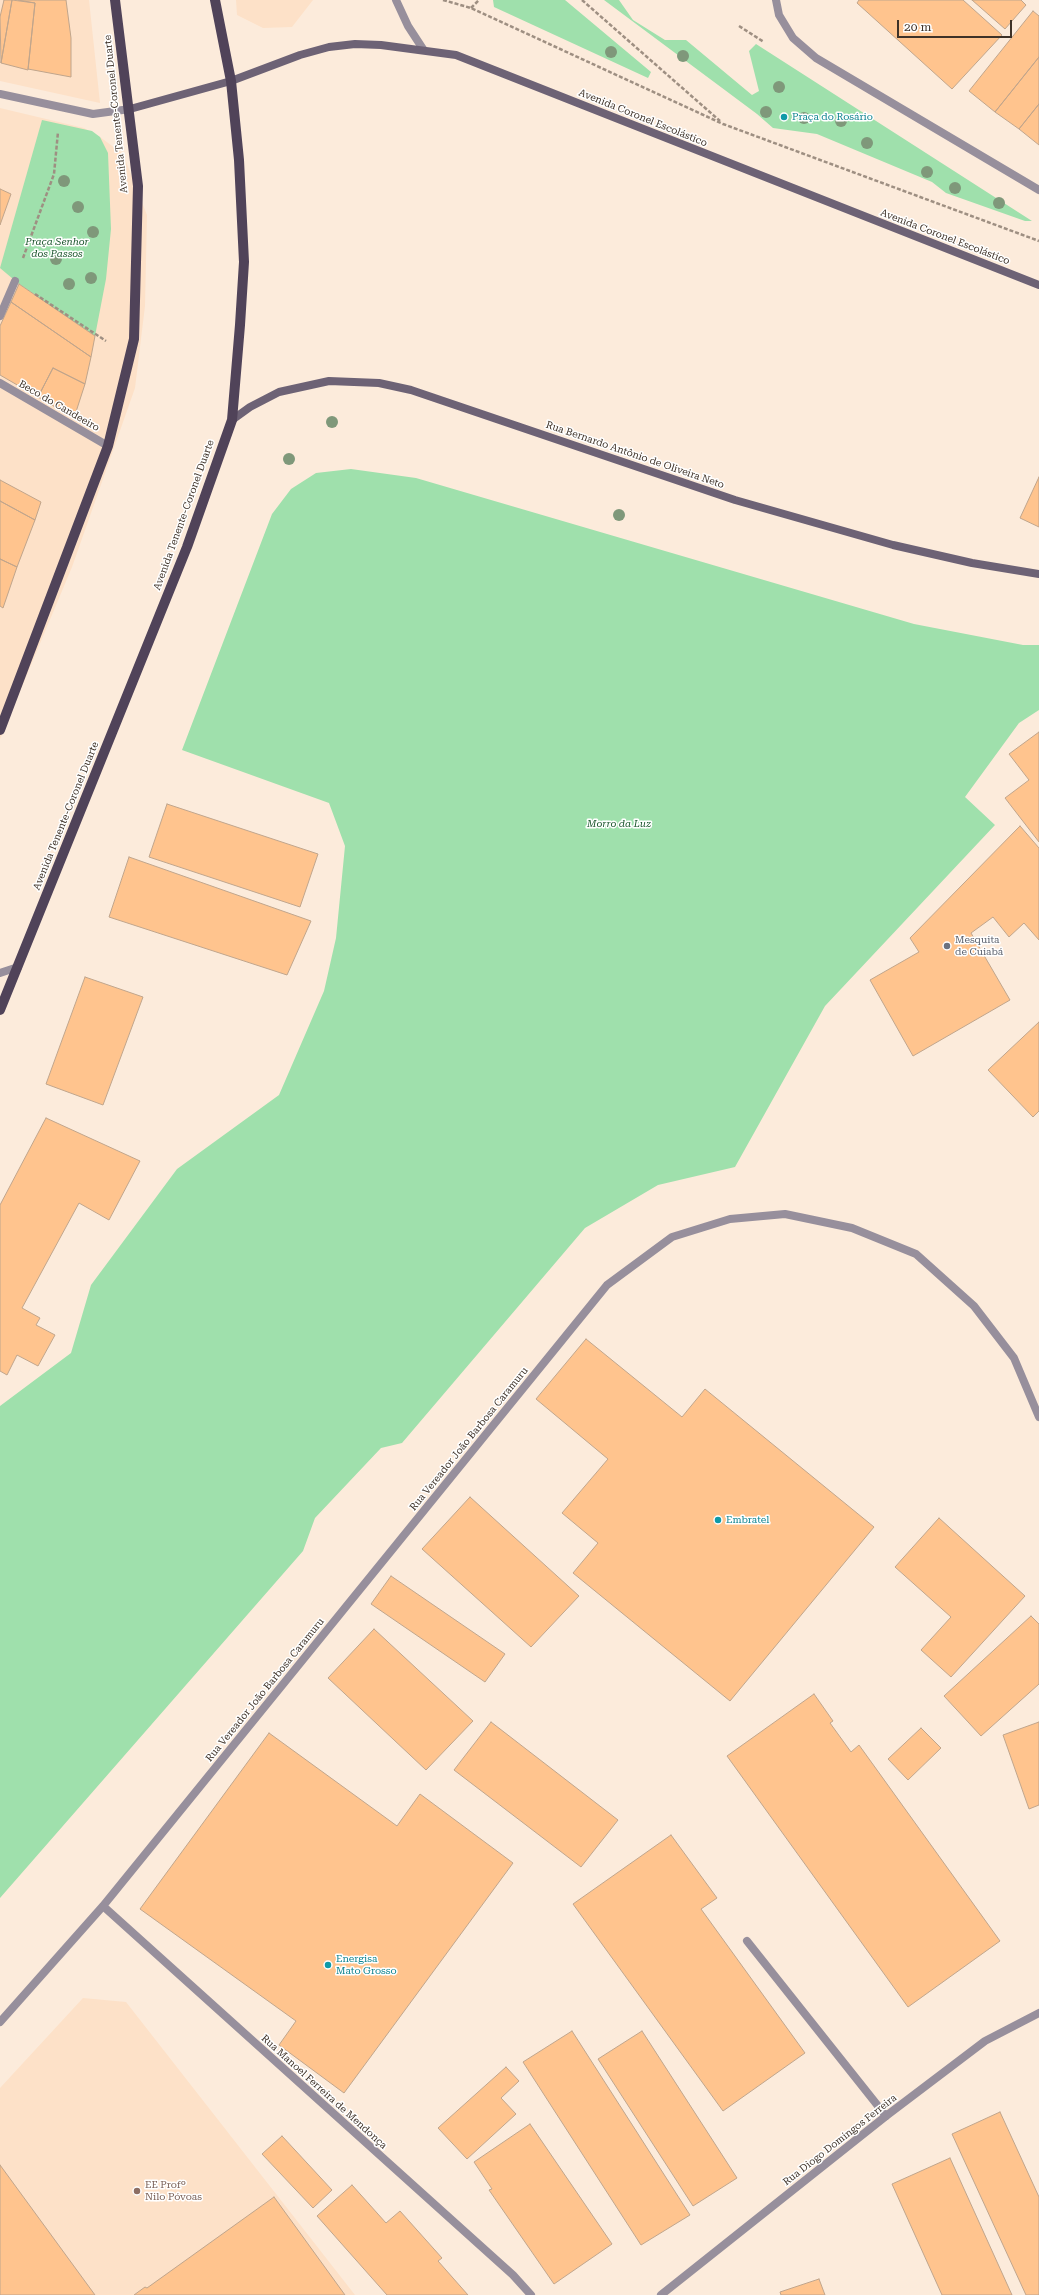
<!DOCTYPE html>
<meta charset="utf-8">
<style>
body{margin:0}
#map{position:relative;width:1039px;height:2295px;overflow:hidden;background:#fcebdb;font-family:"Roboto Serif",serif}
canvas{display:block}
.scale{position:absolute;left:897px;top:20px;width:115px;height:18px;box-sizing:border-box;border:2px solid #3e3228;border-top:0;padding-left:5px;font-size:12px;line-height:14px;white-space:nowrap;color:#3e3228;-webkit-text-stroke:3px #fff;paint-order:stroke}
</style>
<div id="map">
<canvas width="1039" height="2295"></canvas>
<div class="scale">20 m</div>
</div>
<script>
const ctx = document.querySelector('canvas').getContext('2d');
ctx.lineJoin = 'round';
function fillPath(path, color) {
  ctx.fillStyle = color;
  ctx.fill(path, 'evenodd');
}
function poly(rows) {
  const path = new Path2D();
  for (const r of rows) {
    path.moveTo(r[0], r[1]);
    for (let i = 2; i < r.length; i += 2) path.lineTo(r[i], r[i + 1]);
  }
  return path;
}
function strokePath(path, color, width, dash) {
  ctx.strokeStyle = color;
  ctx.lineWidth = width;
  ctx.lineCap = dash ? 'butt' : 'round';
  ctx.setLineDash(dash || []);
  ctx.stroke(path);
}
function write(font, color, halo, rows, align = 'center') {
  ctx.font = font + ' "Roboto Serif",serif';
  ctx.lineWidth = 3;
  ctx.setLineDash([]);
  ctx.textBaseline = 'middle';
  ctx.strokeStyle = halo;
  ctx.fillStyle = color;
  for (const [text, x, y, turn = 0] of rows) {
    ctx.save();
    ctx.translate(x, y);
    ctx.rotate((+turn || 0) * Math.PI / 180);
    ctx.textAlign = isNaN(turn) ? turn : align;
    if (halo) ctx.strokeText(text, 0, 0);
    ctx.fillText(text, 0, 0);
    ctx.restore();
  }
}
const built = poly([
 [0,0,89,0,100,103,0,81],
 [236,0,313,0,292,27,263,28,237,15],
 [0,108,84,128,100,137,123,154,147,215,145,306,135,388,72,567,0,739,0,378,36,295,68,133,29,265,0,338],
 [83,1998,126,2002,355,2295,0,2295,0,2088]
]);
const green = poly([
 [493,0,565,0,651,72,648,78,494,7],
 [604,0,619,0,633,20,665,40,686,40,752,95,759,91,749,51,756,44,1032,221,1025,221,946,193,932,182,817,134,773,128,757,114],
 [42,120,92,131,100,137,108,153,111,229,106,279,95,336,19,284,0,268],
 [351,469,416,478,914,624,1023,645,1039,645,1039,710,1019,723,965,797,995,825,825,1006,735,1167,658,1185,585,1228,402,1443,381,1448,315,1518,303,1551,0,1898,0,1406,71,1353,91,1285,177,1169,279,1095,324,991,336,938,345,846,329,803,182,750,272,514,291,489,316,473]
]);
const building = poly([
 [4,0,12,0,1,63,0,17,4,0],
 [12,0,35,3,28,70,1,63,12,0],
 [18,0,66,0,71,38,71,77,28,69,35,3,18,0],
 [859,0,963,0,1002,35,952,89,857,3,859,0],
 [972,0,1021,0,1026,5,1005,29,972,0],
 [1033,11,1039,16,1039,57,995,112,969,91,1033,11],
 [1039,57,1039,104,1019,129,995,112,1039,57],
 [1039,104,1039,145,1019,129,1039,104],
 [0,189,11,194,0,225,0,189],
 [19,284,95,336,91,357,11,302,19,284],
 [11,302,91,357,85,384,53,368,38,397,0,375,0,326,11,302],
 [53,368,85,384,74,418,38,397,53,368],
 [1039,477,1039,527,1020,518,1039,477],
 [0,480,41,502,35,520,0,501,0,480],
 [0,501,35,520,17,567,0,559,0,501],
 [0,559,17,567,3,608,0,606,0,559],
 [1039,732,1039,842,1005,798,1029,780,1009,754,1039,732],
 [167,804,318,854,300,907,149,857,167,804],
 [1020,826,1039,848,1039,940,1024,923,1009,937,993,917,971,933,1010,1000,913,1056,870,980,919,952,910,938,1020,826],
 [129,857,311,921,287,975,109,917,129,857],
 [85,977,143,997,103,1105,46,1084,85,977],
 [1039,1022,1039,1111,1033,1117,988,1070,1039,1022],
 [46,1118,140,1161,109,1220,79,1203,22,1308,40,1318,36,1325,55,1335,38,1366,17,1355,7,1375,0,1371,0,1205,46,1118],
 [586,1339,682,1417,705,1389,874,1527,730,1701,573,1573,598,1543,562,1513,608,1459,536,1399,586,1339],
 [470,1497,579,1596,531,1647,422,1549,470,1497],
 [939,1518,1025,1596,951,1677,921,1650,951,1617,895,1567,939,1518],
 [391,1576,505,1654,485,1682,371,1604,391,1576],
 [1031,1616,1039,1624,1039,1684,981,1736,944,1696,1031,1616],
 [374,1629,473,1721,426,1770,328,1678,374,1629],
 [814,1694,833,1721,830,1723,851,1752,859,1745,1000,1941,908,2007,727,1756,814,1694],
 [491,1722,618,1820,581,1867,454,1770,491,1722],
 [1039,1722,1039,1805,1029,1809,1003,1735,1039,1722],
 [921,1728,941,1748,908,1780,888,1759,921,1728],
 [269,1733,397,1826,420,1794,513,1863,344,2093,279,2045,296,2021,140,1909,269,1733],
 [671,1835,717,1898,701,1909,805,2053,723,2111,573,1904,671,1835],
 [572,2031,690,2215,641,2245,523,2062,572,2031],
 [642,2031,737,2178,693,2206,598,2059,642,2031],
 [506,2067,519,2081,501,2098,516,2114,467,2159,438,2128,506,2067],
 [1000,2112,1039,2197,1039,2295,1026,2295,952,2134,1000,2112],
 [530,2124,612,2244,554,2284,489,2190,492,2189,474,2162,530,2124],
 [282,2136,332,2190,313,2208,262,2154,282,2136],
 [950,2158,1012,2295,942,2295,892,2184,950,2158],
 [0,2165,95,2295,0,2295,0,2165],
 [352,2185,386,2223,400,2211,442,2258,438,2261,468,2295,387,2295,317,2216,352,2185],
 [274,2197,345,2295,134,2295,145,2287,147,2288,274,2197],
 [819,2279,825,2295,781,2295,780,2292,819,2279]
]);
const path = poly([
 [443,0,471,8,723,124,1039,241],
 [582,0,720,121],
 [471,8,479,0],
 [739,26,764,42],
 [23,258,54,174,58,132],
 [35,294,106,341]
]);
const lane = poly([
 [747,1941,886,2116]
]);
const street = poly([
 [396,0,408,26,423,49],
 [776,0,779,15,793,38,816,58,1039,190],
 [0,94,93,114,130,109],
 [0,316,15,281],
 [0,383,108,446],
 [0,973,18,967],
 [103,1906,513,2275,531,2295],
 [0,2022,103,1906,607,1285,672,1237,730,1219,785,1214,852,1228,916,1254,974,1306,1014,1358,1039,1417],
 [661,2295,886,2116,985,2041,1039,2013]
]);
const secondary = poly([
 [130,109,231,81,300,55,329,47,355,44,381,45,456,55,1039,285],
 [232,420,250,407,279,392,329,381,379,383,411,390,735,500,893,545,972,563,1039,574]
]);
const primary = poly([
 [0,730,108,446,134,339,138,186,115,0],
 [0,1010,187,547,232,420,240,325,244,262,239,160,231,81,215,0]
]);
const trees = [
 [611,52],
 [683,56],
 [779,87],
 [766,112],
 [804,118],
 [841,121],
 [867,143],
 [927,172],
 [64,181],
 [955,188],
 [999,203],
 [78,207],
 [93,232],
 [56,259],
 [91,278],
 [69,284],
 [332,422],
 [289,459],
 [619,515]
];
const markers = [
 [784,117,4,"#0f9aa8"],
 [947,946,4,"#6b7280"],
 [718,1520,4,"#0f9aa8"],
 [328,1965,4,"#0f9aa8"],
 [137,2191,4,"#8d6e63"]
];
const streetNames = [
 ["Avenida Tenente-Coronel Duarte",116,114,-96],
 ["Avenida Coronel Escolástico",643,118,22],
 ["Avenida Coronel Escolástico",945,237,21],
 ["Beco do Candeeiro",59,406,30],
 ["Rua Bernardo Antônio de Oliveira Neto",635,455,19],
 ["Avenida Tenente-Coronel Duarte",184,515,-70],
 ["Avenida Tenente-Coronel Duarte",66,816,-68],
 ["Rua Vereador João Barbosa Caramuru",469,1439,-51],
 ["Rua Vereador João Barbosa Caramuru",265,1690,-51],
 ["Rua Manoel Ferreira de Mendonça",324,2092,42],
 ["Rua Diogo Domingos Ferreira",840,2140,-38]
];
const cultureNames = [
 ["Praça do Rosário",792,117],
 ["Embratel",726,1520],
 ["Energisa",336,1959],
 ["Mato Grosso",336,1971]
];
const parkNames = [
 ["Praça Senhor",57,242],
 ["dos Passos",57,254],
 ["Morro da Luz",619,824]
];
const worshipNames = [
 ["Mesquita",955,940],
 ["de Cuiabá",955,952]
];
const educationNames = [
 ["EE Profº",145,2185],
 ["Nilo Póvoas",145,2197]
];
fillPath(built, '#fde1c8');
fillPath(green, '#9fe0ac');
fillPath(building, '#ffc48e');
strokePath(building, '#c0a58c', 1);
strokePath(path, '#9e8f82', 2.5, [4, 2]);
strokePath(lane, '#978f9c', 8);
strokePath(street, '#978f9c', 8);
strokePath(secondary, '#6d6275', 8);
strokePath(primary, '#504359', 10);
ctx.fillStyle = '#7f987a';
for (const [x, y] of trees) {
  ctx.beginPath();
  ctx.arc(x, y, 6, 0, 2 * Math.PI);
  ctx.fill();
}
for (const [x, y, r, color] of markers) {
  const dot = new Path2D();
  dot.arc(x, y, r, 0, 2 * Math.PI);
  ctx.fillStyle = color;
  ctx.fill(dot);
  strokePath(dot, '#fff', 1.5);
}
write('10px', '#3e3228', '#fff', streetNames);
write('10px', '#0d838f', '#fff', cultureNames, 'left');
write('italic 10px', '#19542b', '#fff', parkNames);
write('10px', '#5b616d', '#fff', worshipNames, 'left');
write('10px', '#785e54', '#fff', educationNames, 'left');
</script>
